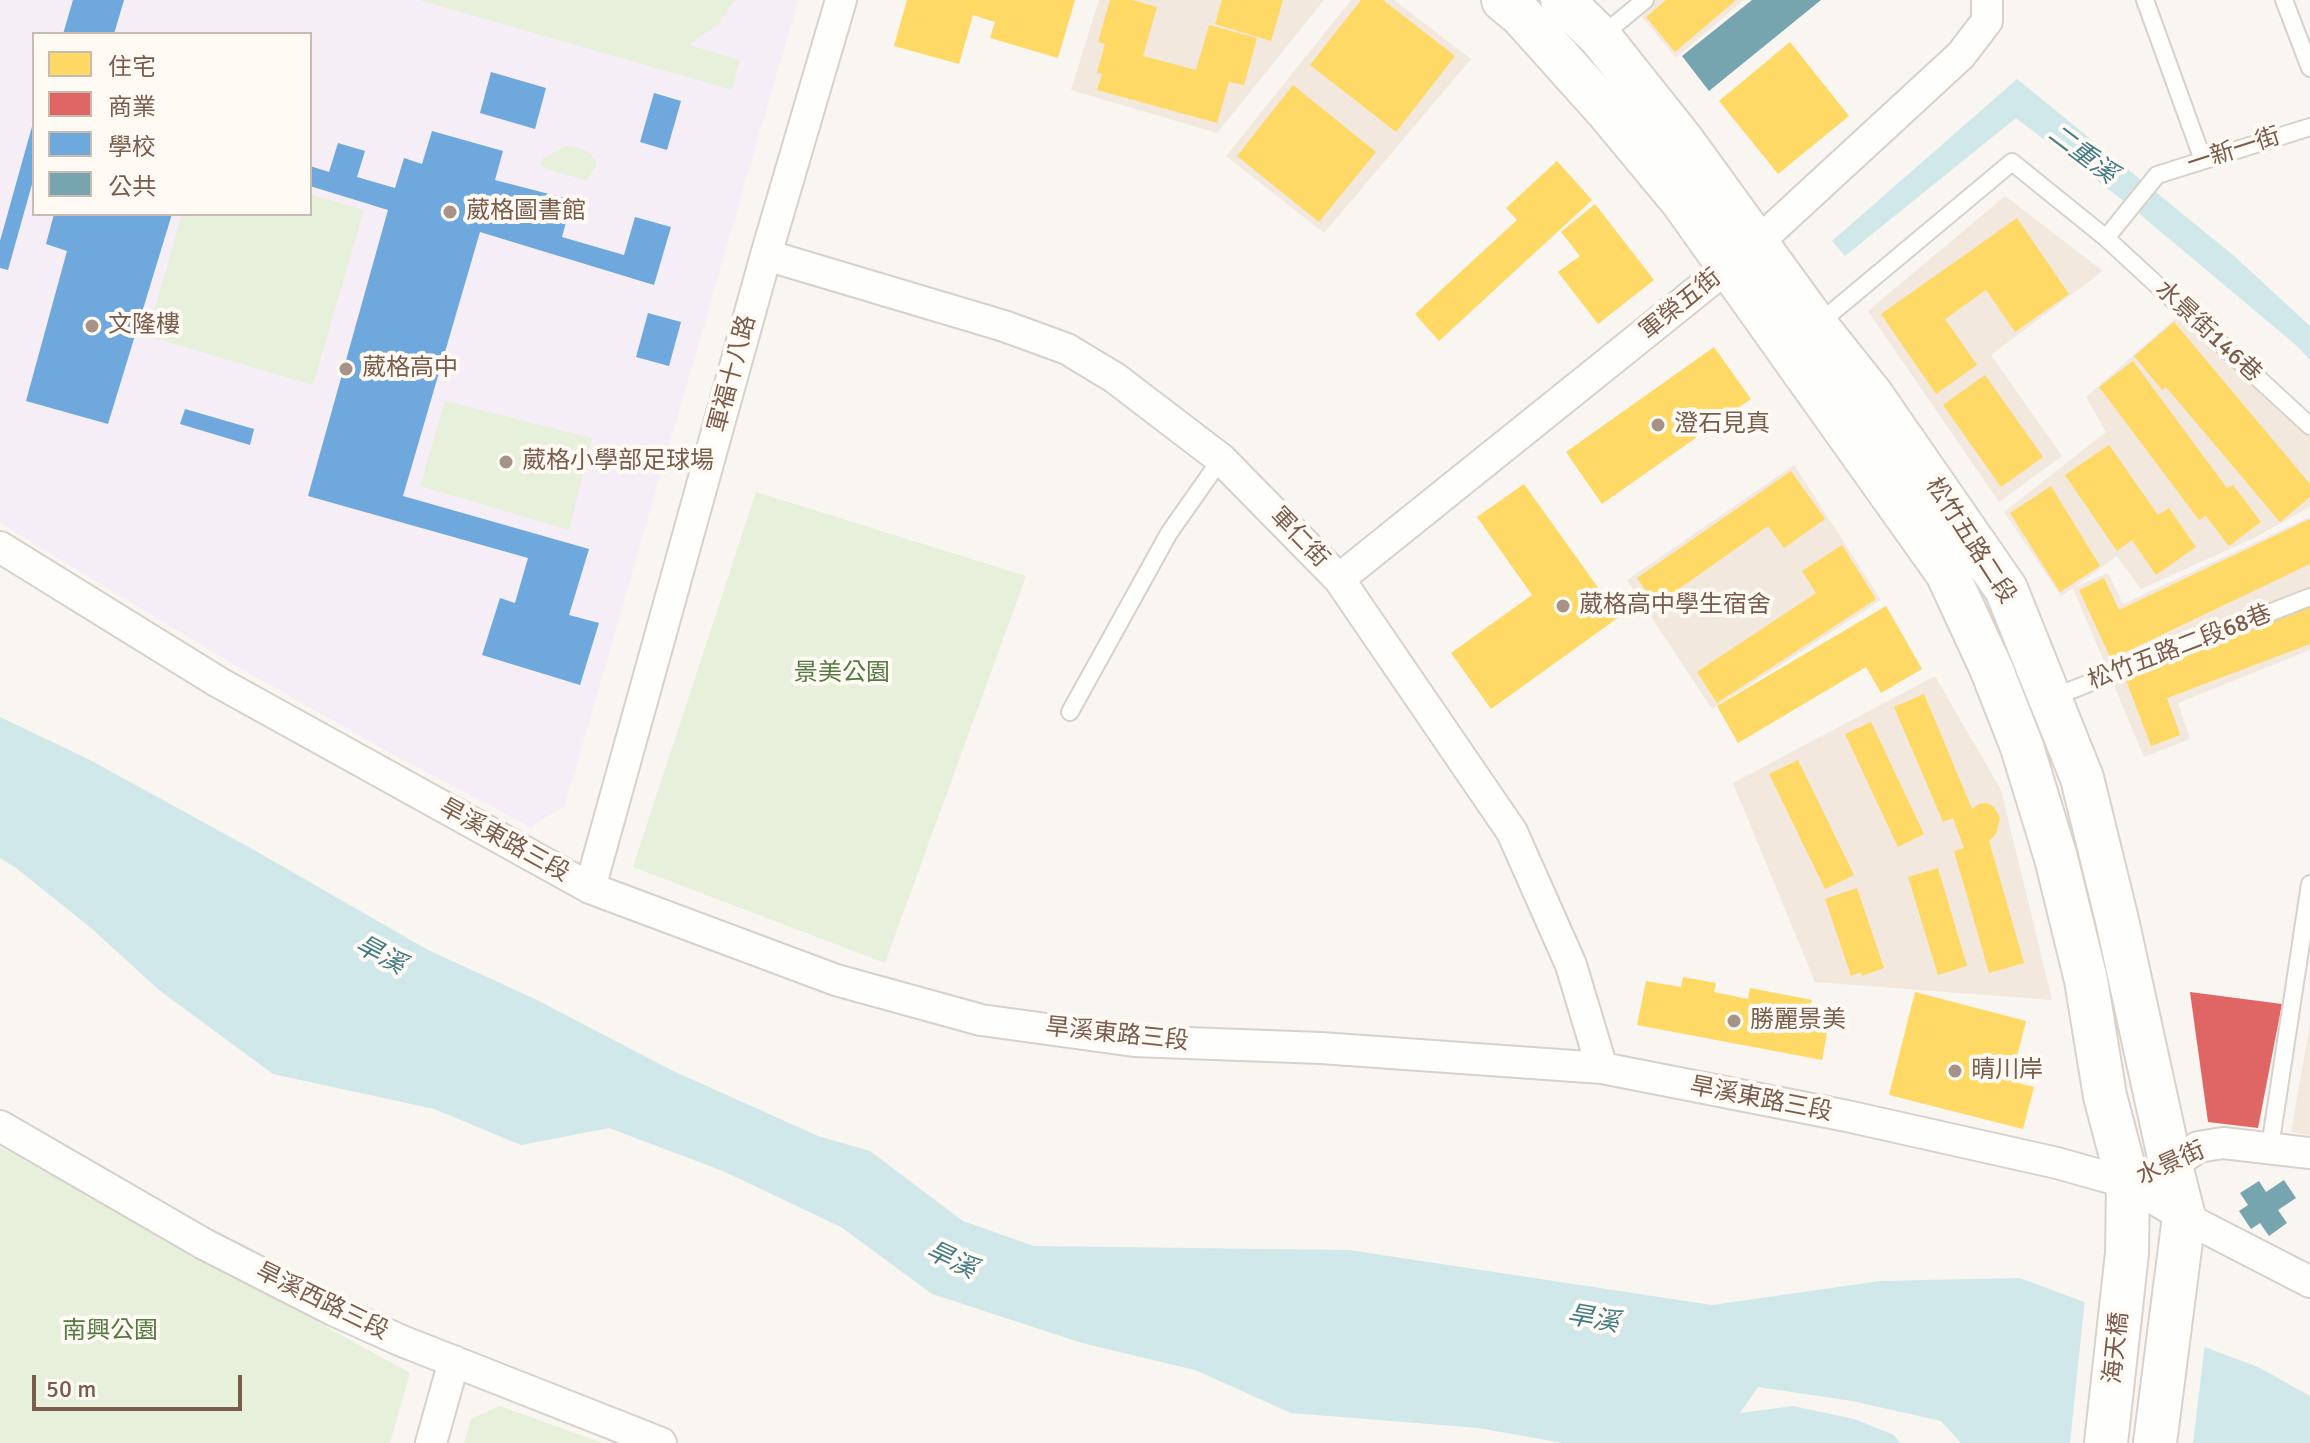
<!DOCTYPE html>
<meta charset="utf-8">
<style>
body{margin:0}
#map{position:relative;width:2310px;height:1443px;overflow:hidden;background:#f9f5f0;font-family:Signika,"Noto Sans TC",sans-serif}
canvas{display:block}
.legend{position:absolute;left:32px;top:32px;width:280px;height:184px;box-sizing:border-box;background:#fffaf3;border:2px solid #cabbb1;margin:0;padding:10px 14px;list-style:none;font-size:24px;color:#7a5c4d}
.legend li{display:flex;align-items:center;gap:16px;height:40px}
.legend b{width:40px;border:2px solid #cabbb1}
.scale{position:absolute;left:32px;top:1375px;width:210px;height:36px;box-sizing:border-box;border:4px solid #7a5c4d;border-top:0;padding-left:10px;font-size:24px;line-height:28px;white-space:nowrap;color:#7a5c4d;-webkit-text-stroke:6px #fffaf3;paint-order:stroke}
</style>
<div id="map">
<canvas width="2310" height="1443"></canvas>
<ul class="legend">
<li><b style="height:22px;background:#ffd966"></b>住宅</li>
<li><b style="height:22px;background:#e06666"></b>商業</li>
<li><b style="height:22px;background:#6fa8dc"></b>學校</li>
<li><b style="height:22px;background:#76a5af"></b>公共</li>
</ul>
<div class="scale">50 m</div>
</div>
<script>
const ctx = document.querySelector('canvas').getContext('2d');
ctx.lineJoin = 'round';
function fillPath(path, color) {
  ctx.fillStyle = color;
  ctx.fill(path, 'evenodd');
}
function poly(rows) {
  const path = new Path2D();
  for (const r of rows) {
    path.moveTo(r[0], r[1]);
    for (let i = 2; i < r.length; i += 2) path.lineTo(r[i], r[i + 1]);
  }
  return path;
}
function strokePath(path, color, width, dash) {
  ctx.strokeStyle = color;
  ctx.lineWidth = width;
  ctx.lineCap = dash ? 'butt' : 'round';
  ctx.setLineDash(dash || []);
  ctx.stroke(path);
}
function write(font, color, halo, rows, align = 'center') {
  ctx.font = font + ' Signika,"Noto Sans TC",sans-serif';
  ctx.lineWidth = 8;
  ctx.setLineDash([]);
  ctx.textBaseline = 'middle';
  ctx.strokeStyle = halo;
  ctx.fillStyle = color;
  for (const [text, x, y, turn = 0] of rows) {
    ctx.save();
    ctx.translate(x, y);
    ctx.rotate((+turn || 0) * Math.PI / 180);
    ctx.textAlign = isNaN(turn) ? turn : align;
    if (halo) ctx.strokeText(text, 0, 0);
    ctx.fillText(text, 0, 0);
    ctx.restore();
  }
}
const residential = poly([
 [1099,0,1324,0,1217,133,1071,90],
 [1351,0,1394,0,1471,59,1324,233,1226,156],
 [1628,0,1744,0,1676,58],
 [2005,196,2103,271,1991,355,2062,456,1999,502,1868,311],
 [2178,316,2310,437,2310,507,2252,539,2141,589,2117,556,2073,588,2108,573,2123,604,2310,517,2310,650,2178,703,2190,739,2144,757,2073,588,2061,596,2004,512,2106,432,2086,397],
 [1794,465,1881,600,1712,709,1627,580],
 [1935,676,2001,790,2052,1000,1815,982,1733,783],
 [2310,1024,2310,1135,2291,1132]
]);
const education = poly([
 [0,0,798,0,565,805,531,827,399,758,226,660,0,523],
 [34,34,310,34,310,214,34,214]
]);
const green = poly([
 [419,0,735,0,719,23,689,45,740,60,732,90],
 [566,146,586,150,596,160,596,166,586,180,549,170,540,165,543,158],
 [310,194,364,210,313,385,147,336,182,214,310,214],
 [445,401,592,438,569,530,420,486],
 [756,492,1026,576,885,963,633,867],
 [0,1147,410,1373,390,1443,0,1443],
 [500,1406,602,1443,464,1443,471,1419]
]);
const water = poly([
 [2017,79,2233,255,2310,326,2310,360,2297,346,2130,206,2016,118,1845,256,1832,241],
 [0,717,90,760,254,850,428,950,535,999,671,1070,818,1136,870,1151,963,1221,1034,1246,1349,1250,1712,1305,1880,1281,2020,1278,2258,1367,2310,1396,2310,1443,1961,1443,1941,1421,1852,1401,1758,1387,1740,1413,1793,1406,1854,1419,1894,1435,1900,1443,1562,1443,1479,1428,1291,1413,1195,1370,1082,1343,932,1294,841,1227,723,1171,609,1128,521,1145,434,1109,273,1074,159,990,91,928,16,868,0,858]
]);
const pier = poly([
 [2085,1298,2205,1343,2193,1443,2070,1443]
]);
const homes = poly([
 [907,0,1075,0,1058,58,990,38,995,22,973,15,959,64,894,46],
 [1110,0,1132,0,1157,7,1143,56,1196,70,1209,25,1257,38,1244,85,1229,82,1217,123,1097,90,1102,74,1097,73,1105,44,1098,42],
 [1222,0,1283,0,1271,41,1215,24],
 [1361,0,1383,0,1455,56,1396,132,1310,65],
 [1666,0,1736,0,1675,52,1646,17],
 [1790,42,1849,116,1778,174,1719,101],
 [1293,85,1376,152,1319,222,1237,156],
 [1557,161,1592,200,1439,341,1415,314,1517,220,1506,208],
 [1595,204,1654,280,1598,324,1558,272,1580,256,1561,232],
 [2017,218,2069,294,2015,332,1986,290,1945,319,1977,365,1936,394,1881,314],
 [2174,322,2310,484,2310,497,2280,522,2166,387,2162,390,2134,356],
 [1714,347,1751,399,1602,504,1566,452],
 [2133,361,2227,488,2233,485,2261,522,2229,546,2206,516,2199,520,2099,387],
 [1985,375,2043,457,2001,487,1943,405],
 [2109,445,2158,515,2169,508,2196,547,2156,575,2132,540,2117,551,2065,475],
 [1791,471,1825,519,1784,548,1768,526,1656,605,1637,578],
 [1524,484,1619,617,1491,709,1451,653,1532,595,1477,517],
 [2051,486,2100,566,2060,592,2010,513],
 [2310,519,2310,564,2111,659,2079,590,2104,578,2119,610],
 [1842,545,1876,599,1717,703,1697,672,1816,593,1802,571],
 [2310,605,2310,644,2167,698,2180,735,2151,746,2124,675],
 [1886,606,1922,669,1881,693,1866,667,1738,743,1717,706],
 [1924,694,1972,809,1979,804,1987,803,1994,807,2000,818,1996,834,1989,841,2024,963,1989,973,1954,851,1964,848,1953,818,1943,822,1894,707],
 [1871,722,1924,834,1898,847,1845,734],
 [1798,760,1854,875,1825,889,1769,774],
 [1938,868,1967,966,1938,975,1908,877],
 [1857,888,1884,968,1862,976,1861,972,1851,976,1825,899],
 [1683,977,1716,983,1714,992,1748,999,1750,988,1812,1000,1809,1012,1830,1016,1822,1060,1637,1025,1646,981,1681,987],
 [1915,992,2026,1021,2011,1081,2034,1087,2023,1129,1889,1095]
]);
const shops = poly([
 [2190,992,2282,1004,2258,1128,2208,1122]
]);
const schools = poly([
 [73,0,124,0,114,34,63,34],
 [491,72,546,88,535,129,480,113],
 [654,93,681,101,667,150,640,142],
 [33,123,34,177,8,270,0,268,0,241],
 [432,131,503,151,495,180,572,200,562,237,624,255,635,217,671,227,654,285,480,232,403,496,589,549,569,615,599,623,580,685,482,655,500,598,515,603,528,558,308,496,388,210,310,186,310,166,329,172,338,143,365,151,357,177,395,188,404,158,422,164],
 [54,214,172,214,108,424,26,401,67,251,46,244],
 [648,313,681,322,669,366,636,357],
 [185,409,254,429,250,445,180,424]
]);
const public = poly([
 [1752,0,1821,0,1709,91,1682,56],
 [2284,1180,2296,1198,2278,1210,2287,1223,2269,1236,2260,1223,2251,1229,2239,1211,2248,1205,2240,1193,2259,1181,2266,1192]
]);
const lane = poly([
 [2145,0,2203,160],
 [2284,0,2310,68],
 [1600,37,1645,0],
 [2106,238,2157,175,2310,127],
 [1818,324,2012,162,2106,238,2310,426],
 [2051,698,2310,597],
 [1070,712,1169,533,1221,459],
 [2270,1147,2310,884]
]);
const street = poly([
 [766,255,1004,326,1067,349,1115,378,1221,459,1339,579,1512,832,1571,965,1602,1068],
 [0,547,218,682,590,888,836,980,981,1020,1134,1041,1321,1048,1602,1068,1847,1116,2057,1163,2128,1183,2184,1217,2310,1282],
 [1339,579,1756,244,1961,55,1987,21,1987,0],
 [590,888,766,255,841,0],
 [0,1126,204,1244,333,1310,402,1341,661,1443],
 [2156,1172,2171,1166,2198,1147,2223,1143,2310,1153],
 [431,1443,454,1361]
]);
const secondary = poly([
 [1503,0,1522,16,1609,113,1682,201,1947,573,1991,668,2022,747,2056,858,2086,980,2105,1096,2128,1183,2127,1253,2106,1443],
 [1562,0,1600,37,1682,140,1816,325,1871,394,2006,589,2082,778,2117,920,2171,1166,2184,1217,2155,1443]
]);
const markers = [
 [450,212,8,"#a69286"],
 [92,326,8,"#a69286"],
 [346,369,8,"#a69286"],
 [1658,425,8,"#a69286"],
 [506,462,8,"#a69286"],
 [1563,606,8,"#a69286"],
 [1734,1021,8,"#a69286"],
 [1955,1071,8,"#a69286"]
];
const streetNames = [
 ["一新一街",2234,151,-18],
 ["軍榮五街",1681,305,-39],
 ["水景街146巷",2208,332,43],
 ["軍福十八路",733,374,-75],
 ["軍仁街",1299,538,46],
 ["松竹五路二段",1970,541,57],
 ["松竹五路二段68巷",2180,648,-21],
 ["旱溪東路三段",504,841,29],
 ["旱溪東路三段",1117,1035,6],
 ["旱溪東路三段",1761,1100,11],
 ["水景街",2171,1164,-24],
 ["旱溪西路三段",322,1302,26],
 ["海天橋",2117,1348,-84]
];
const poiNames = [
 ["葳格圖書館",466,212],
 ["文隆樓",108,326],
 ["葳格高中",362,369],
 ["澄石見真",1674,425],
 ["葳格小學部足球場",522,462],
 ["葳格高中學生宿舍",1579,606],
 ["勝麗景美",1750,1021],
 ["晴川岸",1971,1071]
];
const parkNames = [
 ["景美公園",842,674],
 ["南興公園",110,1332]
];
const waterNames = [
 ["二重溪",2082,155,37],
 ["旱溪",380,956,28],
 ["旱溪",951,1261,25],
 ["旱溪",1593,1320,10]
];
fillPath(residential, '#f2e8de');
fillPath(education, '#f6eef6');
fillPath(green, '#e7f0db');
fillPath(water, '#d0e8ea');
fillPath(pier, '#f9f5f0');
fillPath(homes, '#ffd966');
fillPath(shops, '#e06666');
fillPath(schools, '#6fa8dc');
fillPath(public, '#76a5af');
strokePath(lane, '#d7d1cb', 20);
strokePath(street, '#d7d1cb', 34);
strokePath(secondary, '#d9d2cb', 46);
strokePath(lane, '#fefefd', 16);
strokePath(street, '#fefefd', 30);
strokePath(secondary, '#fefefd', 42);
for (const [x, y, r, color] of markers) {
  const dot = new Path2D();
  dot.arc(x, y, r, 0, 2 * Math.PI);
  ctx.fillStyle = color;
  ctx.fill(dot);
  strokePath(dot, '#fffaf3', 3);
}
write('24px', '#7a5c4d', '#fffaf3', streetNames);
write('24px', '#7a5c4d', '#fffaf3', poiNames, 'left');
write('24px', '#537a41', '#fffaf3', parkNames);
write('italic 26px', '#437c86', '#fffaf3', waterNames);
</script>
